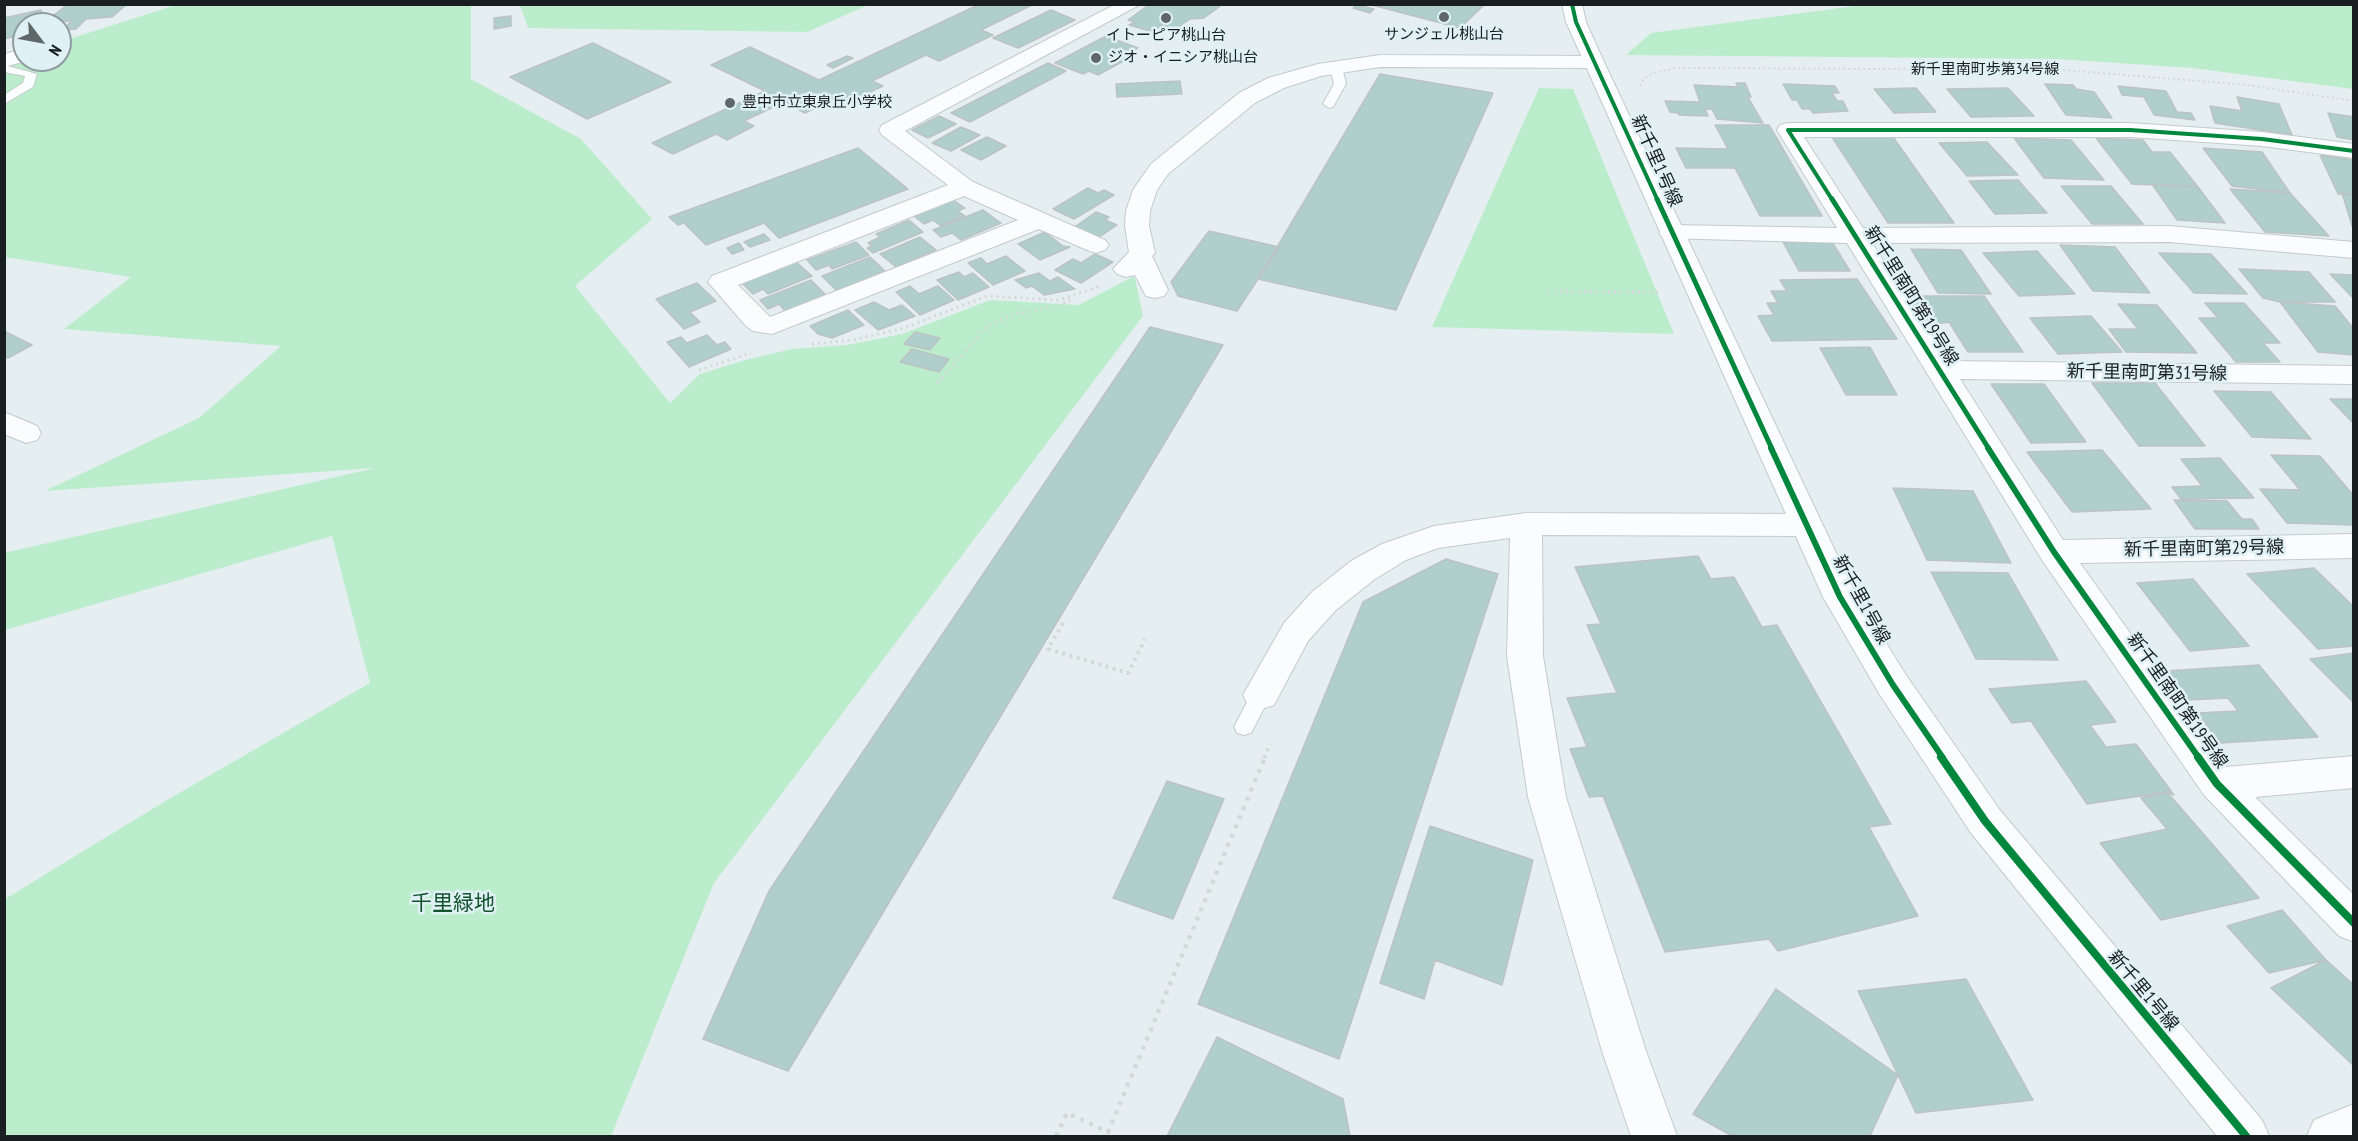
<!DOCTYPE html>
<meta charset="utf-8">
<style>
body{margin:0}
#map{position:relative;width:2358px;height:1141px;overflow:hidden;background:#e5eef0;font-family:"PT Sans Narrow",sans-serif}
canvas{display:block}
.frame{position:absolute;inset:0;border:6px solid #191f20;pointer-events:none}
.north{position:absolute;left:12px;top:12px;width:60px;height:60px;box-sizing:border-box;background:#e0f1f5;border:2px solid #909da0;border-radius:50%;rotate:122deg;font-size:16px;font-weight:700;line-height:24px;text-align:center;color:#191f20}
.north::after{content:'';display:block;margin:auto;width:21px;height:27px;background:#606769;clip-path:polygon(50% 0,100% 100%,50% 72%,0 100%)}
</style>
<div id="map">
<canvas width="2358" height="1141"></canvas>
<div class="frame"></div>
<div class="north">N</div>
</div>
<script>
const ctx = document.querySelector('canvas').getContext('2d');
ctx.lineJoin = 'round';
function fillPath(path, color) {
  ctx.fillStyle = color;
  ctx.fill(path, 'evenodd');
}
function poly(rows) {
  const path = new Path2D();
  for (const r of rows) {
    path.moveTo(r[0], r[1]);
    for (let i = 2; i < r.length; i += 2) path.lineTo(r[i], r[i + 1]);
  }
  return path;
}
function strokePath(path, color, width, dash) {
  ctx.strokeStyle = color;
  ctx.lineWidth = width;
  ctx.lineCap = dash ? 'butt' : 'round';
  ctx.setLineDash(dash || []);
  ctx.stroke(path);
}
function write(font, color, halo, rows, align = 'center') {
  ctx.font = font + ' "PT Sans Narrow","Noto Sans JP",sans-serif';
  ctx.lineWidth = 5;
  ctx.setLineDash([]);
  ctx.textBaseline = 'middle';
  ctx.strokeStyle = halo;
  ctx.fillStyle = color;
  for (const [text, x, y, turn = 0] of rows) {
    ctx.save();
    ctx.translate(x, y);
    ctx.rotate((+turn || 0) * Math.PI / 180);
    ctx.textAlign = isNaN(turn) ? turn : align;
    if (halo) ctx.strokeText(text, 0, 0);
    ctx.fillText(text, 0, 0);
    ctx.restore();
  }
}
const green = poly([
 [1870,4,2353,5,2353,89,2193,68,2057,59,1626,55,1651,33],
 [176,5,471,5,471,79,581,139,652,219,575,286,670,403,700,374,745,360,792,349,847,345,902,334,990,300,1079,305,1132,277,1135,278,1143,316,714,883,611,1136,5,1136,5,899,167,800,370,683,332,536,5,630,4,553,375,468,45,491,199,418,281,346,64,329,131,277,5,257,5,59,60,60,60,42],
 [520,5,520,4,868,5,807,32,528,28],
 [1539,88,1573,89,1674,334,1432,327]
]);
const building = poly([
 [68,4,127,4,112,17,86,19,76,29,64,30,71,21,24,24,24,34,4,39,4,18,41,10,46,21,68,4],
 [980,4,1034,4,981,30,993,35,939,61,926,55,872,81,883,86,853,100,842,95,805,113,784,102,744,121,754,126,727,140,716,134,673,154,652,143,765,91,711,65,750,47,819,80,980,4],
 [1150,4,1223,4,1204,18,1190,19,1176,29,1162,25,1153,32,1129,25,1135,22,1128,20,1150,4],
 [1368,4,1479,4,1483,6,1460,28,1368,4],
 [1357,5,1374,9,1370,13,1353,8,1357,5],
 [1051,10,1075,20,1018,48,993,38,1051,10],
 [511,16,511,26,494,29,494,18,511,16],
 [1106,36,1138,48,1132,51,1138,53,1098,75,1089,71,1083,74,1055,63,1106,36],
 [593,43,671,82,587,119,510,77,593,43],
 [847,56,853,58,833,68,827,65,847,56],
 [1048,63,1066,71,970,122,951,113,1048,63],
 [1380,74,1493,93,1396,310,1258,279,1380,74],
 [1180,81,1182,94,1117,97,1116,84,1180,81],
 [1736,83,1745,83,1751,97,1748,97,1763,123,1717,119,1712,109,1705,109,1708,116,1679,115,1678,113,1670,112,1665,101,1700,102,1694,85,1738,87,1736,83],
 [1783,84,1835,86,1839,93,1832,93,1837,101,1843,101,1848,111,1813,113,1810,109,1802,109,1797,100,1792,100,1783,84],
 [2045,84,2073,85,2076,89,2094,92,2112,118,2066,115,2045,84],
 [2118,86,2166,91,2177,112,2191,113,2195,120,2154,115,2144,97,2122,95,2118,86],
 [1916,88,1936,112,1894,113,1874,89,1916,88],
 [2008,88,2034,116,1971,117,1947,89,2008,88],
 [2237,97,2279,104,2292,135,2215,123,2210,106,2242,111,2237,97],
 [2328,113,2354,117,2354,140,2337,137,2328,113],
 [939,116,956,124,928,138,912,130,939,116],
 [1715,125,1769,125,1822,216,1760,216,1735,168,1686,168,1676,148,1728,149,1715,125],
 [961,127,980,135,951,151,932,143,961,127],
 [987,137,1006,146,981,160,961,150,987,137],
 [1832,137,1893,137,1954,223,1888,223,1832,137],
 [2014,138,2071,140,2104,180,2044,178,2014,138],
 [2096,138,2143,140,2152,152,2170,152,2198,187,2132,184,2096,138],
 [1987,142,2018,175,1967,176,1939,143,1987,142],
 [858,148,908,189,779,238,764,223,706,245,684,223,678,225,669,217,858,148],
 [2203,148,2262,152,2290,193,2232,186,2203,148],
 [2320,155,2354,160,2354,195,2338,194,2320,155],
 [2018,180,2047,213,1995,214,1969,181,2018,180],
 [2152,184,2198,187,2225,223,2177,220,2152,184],
 [2061,186,2111,186,2143,224,2092,224,2061,186],
 [1088,188,1098,193,1104,190,1114,195,1074,219,1053,209,1088,188],
 [2230,189,2290,193,2329,236,2265,232,2230,189],
 [2342,193,2354,195,2354,232,2342,193],
 [953,200,965,208,958,211,965,216,941,226,933,220,924,224,914,216,953,200],
 [983,210,1001,223,961,240,952,233,941,237,933,230,983,210],
 [1096,212,1109,217,1105,220,1117,225,1098,238,1073,228,1096,212],
 [909,220,923,232,873,253,867,248,872,246,868,243,880,237,876,234,909,220],
 [1209,231,1279,247,1237,311,1178,296,1171,282,1209,231],
 [1045,232,1063,246,1070,247,1040,260,1018,244,1045,232],
 [764,234,770,240,750,247,744,242,764,234],
 [920,237,936,250,896,267,880,254,920,237],
 [856,242,869,255,832,269,829,265,816,270,807,260,856,242],
 [1783,242,1832,242,1850,271,1799,271,1783,242],
 [739,243,744,250,732,254,727,248,739,243],
 [2060,245,2115,247,2150,293,2093,291,2060,245],
 [1911,249,1961,250,1991,294,1938,293,1911,249],
 [2037,251,2075,294,2019,296,1983,253,2037,251],
 [2159,253,2211,254,2247,294,2194,293,2159,253],
 [1095,254,1113,262,1081,283,1055,270,1073,259,1081,263,1095,254],
 [1006,256,1025,271,993,285,968,263,981,258,987,264,1006,256],
 [870,257,885,271,837,291,822,276,870,257],
 [795,261,812,276,768,294,763,289,753,294,742,283,795,261],
 [2239,269,2309,272,2335,302,2280,302,2263,298,2239,269],
 [959,272,964,277,973,273,989,287,958,300,937,280,959,272],
 [1039,273,1050,281,1058,277,1075,289,1044,295,1032,286,1026,288,1015,280,1039,273],
 [2330,274,2354,275,2354,299,2330,274],
 [1857,279,1897,339,1772,341,1758,316,1774,315,1767,303,1778,303,1771,291,1787,291,1780,280,1857,279],
 [811,280,826,295,785,311,779,304,768,309,760,300,811,280],
 [697,283,716,301,690,312,700,322,684,329,656,299,697,283],
 [910,286,919,294,938,286,954,300,920,315,896,292,910,286],
 [1908,296,1984,296,2023,352,1968,352,1949,322,1926,326,1908,296],
 [874,302,889,310,902,305,915,316,878,330,855,310,874,302],
 [2280,302,2335,306,2354,329,2354,355,2318,352,2280,302],
 [2205,303,2244,303,2280,343,2263,343,2280,362,2236,362,2199,318,2218,318,2205,303],
 [2118,304,2157,305,2197,353,2126,352,2109,329,2138,329,2118,304],
 [848,310,864,325,832,338,818,334,810,326,848,310],
 [2091,316,2122,352,2058,354,2030,318,2091,316],
 [1150,327,1223,345,788,1071,703,1039,769,891,1150,327],
 [4,331,32,345,8,358,4,357,4,331],
 [915,332,940,338,930,350,904,344,915,332],
 [707,335,717,345,725,342,731,349,689,367,667,342,681,337,687,343,707,335],
 [1870,347,1897,395,1846,395,1820,348,1870,347],
 [912,349,949,359,939,372,900,362,912,349],
 [2092,383,2155,383,2205,446,2139,446,2092,383],
 [1991,384,2044,384,2086,442,2031,443,1991,384],
 [2214,391,2271,392,2311,439,2252,437,2214,391],
 [2330,399,2354,399,2354,424,2330,399],
 [2102,450,2151,509,2072,512,2027,452,2102,450],
 [2271,455,2320,456,2354,496,2354,525,2287,523,2260,489,2300,490,2271,455],
 [2220,458,2254,498,2181,499,2172,487,2202,486,2181,459,2220,458],
 [1893,488,1973,491,2011,563,1927,560,1893,488],
 [2174,500,2227,501,2242,519,2252,519,2259,529,2195,529,2174,500],
 [1698,556,1711,579,1734,577,1762,627,1777,625,1891,824,1869,827,1918,916,1778,951,1769,939,1665,952,1603,796,1589,797,1570,749,1587,747,1567,698,1617,693,1587,625,1601,624,1575,567,1698,556],
 [1446,559,1498,574,1339,1059,1198,1004,1363,602,1446,559],
 [2314,568,2354,607,2354,646,2318,649,2247,574,2314,568],
 [1931,572,2008,573,2058,660,1976,659,1931,572],
 [2193,579,2249,646,2190,651,2137,583,2193,579],
 [2354,653,2354,703,2310,659,2354,653],
 [2259,665,2318,737,2221,743,2197,713,2238,711,2228,698,2188,700,2166,671,2259,665],
 [2086,681,2116,722,2090,725,2106,747,2136,744,2174,795,2167,792,2087,804,2031,721,2012,723,1989,689,2086,681],
 [1167,781,1224,799,1173,919,1113,898,1167,781],
 [2167,792,2259,898,2161,920,2100,843,2167,829,2141,798,2167,792],
 [1430,826,1533,860,1502,985,1435,960,1424,999,1380,983,1430,826],
 [2282,910,2326,960,2269,973,2227,926,2282,910],
 [2326,960,2354,985,2354,1066,2271,988,2326,960],
 [1966,979,2033,1100,1916,1113,1858,991,1966,979],
 [1776,989,1898,1075,1870,1136,1732,1136,1693,1114,1776,989],
 [1217,1037,1343,1099,1350,1136,1167,1136,1217,1037]
]);
const pathFar3 = poly([
 [1640,86,1644,78,1653,73,1677,68,2063,70,2248,85,2354,101]
]);
const pathFar2 = poly([
 [1548,291,1662,292],
 [812,344,852,340,901,329,987,296,1059,300,1100,286],
 [699,370,751,353],
 [937,383,986,327,1014,314,1058,306,1072,299]
]);
const pathFar1 = poly([
 [1063,623,1048,649,1128,673,1145,639],
 [1264,758,1270,744]
]);
const path = poly([
 [1056,1136,1067,1113,1108,1132,1265,757]
]);
const service = poly([
 [1336,64,1342,67,1346,84,1333,107,1329,108,1323,104,1334,84,1330,67,1336,64],
 [4,65,37,74,33,87,4,104,4,95,23,83,25,76,4,72,4,65],
 [1261,687,1268,689,1271,695,1251,733,1244,735,1237,733,1234,727,1237,721,1254,689,1261,687]
]);
const minor = poly([
 [1116,4,1141,4,905,131,973,182,1105,240,1109,245,1105,250,1096,253,1087,250,1039,229,772,334,753,331,746,326,708,282,712,276,948,185,882,135,879,130,882,125,1116,4],
 [964,196,1018,220,770,317,738,285,964,196],
 [24,49,24,60,29,60,4,67,4,54,24,49],
 [1380,55,1594,56,1601,58,1604,62,1601,66,1594,68,1380,67,1321,76,1284,88,1255,103,1168,174,1157,190,1150,211,1149,226,1155,253,1152,256,1168,290,1164,296,1155,298,1146,296,1135,275,1126,277,1117,274,1113,269,1129,252,1125,226,1126,211,1133,190,1151,164,1239,93,1268,78,1318,64,1380,55],
 [1788,123,2130,123,2262,132,2354,144,2354,158,2262,146,2130,137,1804,137,1863,228,2169,226,2354,242,2354,258,2169,242,1872,243,1948,361,2354,366,2354,384,1960,379,2063,540,2354,534,2354,558,2080,563,2226,767,2354,756,2354,788,2255,797,2354,895,2354,942,2339,936,2204,795,2042,560,1847,243,1663,238,1659,233,1663,228,1672,225,1837,228,1777,130,1780,125,1788,123],
 [4,412,37,426,41,433,37,440,26,443,4,434,4,412],
 [1526,513,1805,514,1816,517,1821,525,1816,533,1805,536,1542,535,1543,656,1566,797,1646,1051,1677,1136,1631,1136,1602,1051,1528,797,1507,656,1510,538,1438,548,1406,560,1375,579,1336,610,1308,641,1274,705,1261,709,1248,705,1243,695,1284,623,1312,592,1351,561,1382,544,1434,526,1526,513],
 [2354,1104,2354,1136,2307,1136,2314,1120,2354,1104]
]);
const tertiary = poly([
 [1562,4,1582,4,1586,22,1604,62,1855,593,1906,675,1999,809,2262,1120,2269,1136,2217,1136,1971,833,1880,695,1823,597,1584,62,1566,22,1562,4]
]);
const cyclewayFar3 = poly([
 [1572,4,1576,22,1658,201],
 [1833,201,1788,130,2130,130,2262,139,2354,151]
]);
const cyclewayFar2 = poly([
 [1657,199,1772,449],
 [1832,199,1989,449]
]);
const cyclewayFar1 = poly([
 [1771,448,1840,597,1893,685,1943,758],
 [1988,448,2054,552,2199,758]
]);
const cycleway = poly([
 [1941,757,1985,821,2246,1136],
 [2198,757,2217,784,2354,923]
]);
const markers = [
 [1444,17,6,"#606769"],
 [1166,18,6,"#606769"],
 [1096,58,6,"#606769"],
 [730,103,6,"#606769"]
];
const farPoinames = [
 ["サンジェル桃山台",1444,35],
 ["イトーピア桃山台",1166,36],
 ["ジオ・イニシア桃山台",1108,58,"left"],
 ["豊中市立東泉丘小学校",742,103,"left"]
];
const farStreetnames = [
 ["新千里南町歩第34号線",1985,70]
];
const streetNames = [
 ["新千里1号線",1656,161,66],
 ["新千里南町第19号線",1911,296,58],
 ["新千里南町第31号線",2147,373,1],
 ["新千里南町第29号線",2204,549,-1],
 ["新千里1号線",1861,600,61],
 ["新千里南町第19号線",2177,701,55],
 ["新千里1号線",2143,991,50]
];
const nearParknames = [
 ["千里緑地",453,904]
];
fillPath(green, '#bbedcd');
fillPath(building, '#afcecc');
strokePath(building, '#bcc3c3', 1.5);
strokePath(service, '#c3cbcc', 2);
strokePath(minor, '#c3cbcc', 2);
strokePath(tertiary, '#c3cbcc', 2);
strokePath(pathFar3, '#d5d8d8', 2, [2, 3]);
strokePath(pathFar2, '#d5d8d8', 3, [2, 4]);
strokePath(pathFar1, '#d5d8d8', 4, [3, 4.5]);
strokePath(path, '#d5d8d8', 4.5, [4, 6]);
fillPath(service, '#fbfcfd');
fillPath(minor, '#fbfcfd');
fillPath(tertiary, '#fbfcfd');
strokePath(cyclewayFar3, '#00873e', 4);
strokePath(cyclewayFar2, '#00873e', 5);
strokePath(cyclewayFar1, '#00873e', 6);
strokePath(cycleway, '#00873e', 8);
for (const [x, y, r, color] of markers) {
  const dot = new Path2D();
  dot.arc(x, y, r, 0, 2 * Math.PI);
  ctx.fillStyle = color;
  ctx.fill(dot);
  strokePath(dot, '#e0f1f5', 2);
}
write('15px', '#191f20', '#e0f1f5', farPoinames);
write('15px', '#191f20', '#e0f1f5', farStreetnames);
write('18px', '#191f20', '#e0f1f5', streetNames);
write('21px', '#12522d', '#e0f1f5', nearParknames);
</script>
